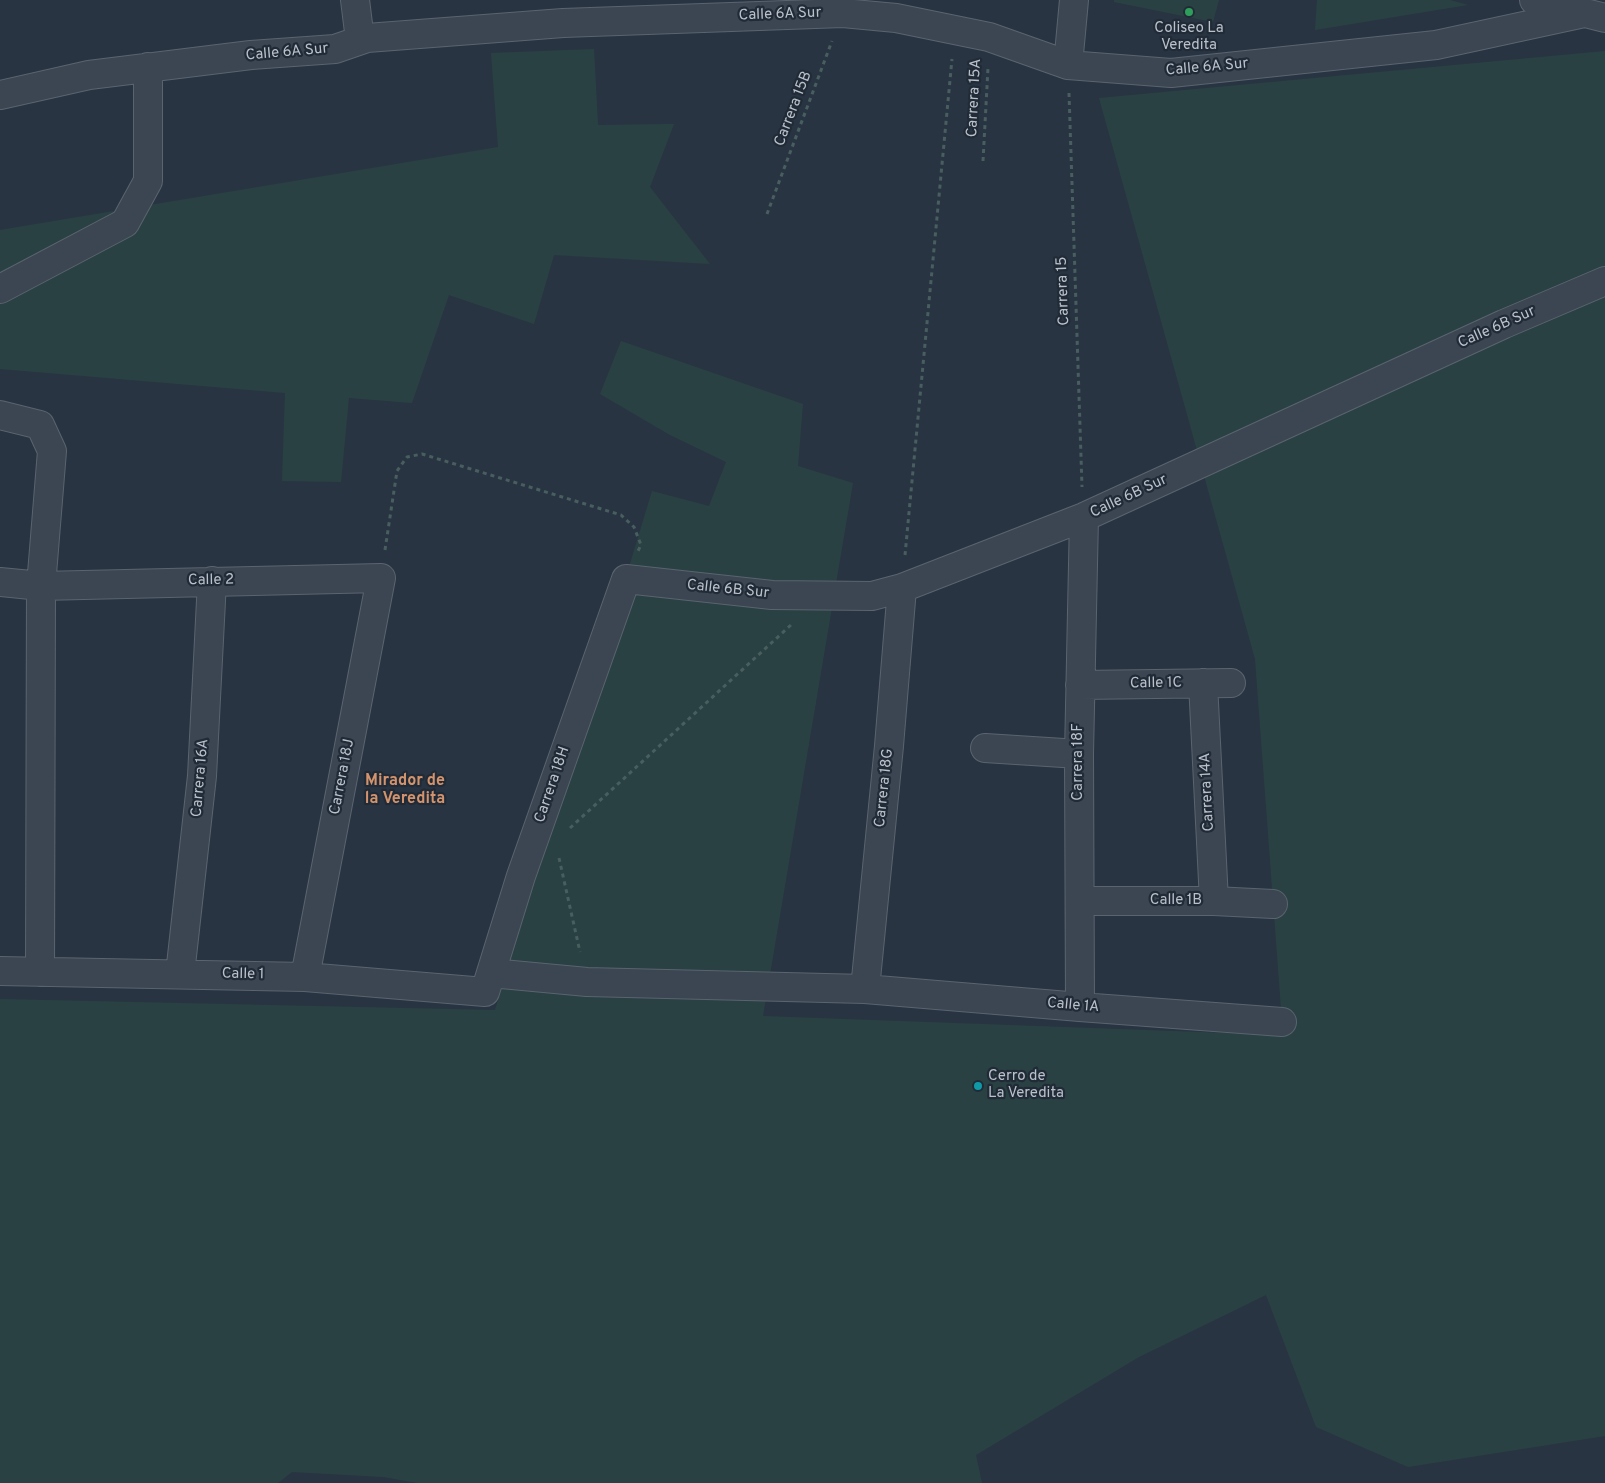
<!DOCTYPE html>
<style>
body{margin:0}
canvas{display:block;background:#283442}
</style>
<canvas width="1605" height="1483"></canvas>
<script>
const ctx = document.querySelector('canvas').getContext('2d');
ctx.lineJoin = 'round';
function fillPath(path, color) {
  ctx.fillStyle = color;
  ctx.fill(path, 'evenodd');
}
function poly(rows) {
  const path = new Path2D();
  for (const r of rows) {
    path.moveTo(r[0], r[1]);
    for (let i = 2; i < r.length; i += 2) path.lineTo(r[i], r[i + 1]);
  }
  return path;
}
function strokePath(path, color, width, dash) {
  ctx.strokeStyle = color;
  ctx.lineWidth = width;
  ctx.lineCap = dash ? 'butt' : 'round';
  ctx.setLineDash(dash || []);
  ctx.stroke(path);
}
function write(font, color, halo, rows, align = 'center') {
  ctx.font = font + ' Overpass,sans-serif';
  ctx.lineWidth = 4.5;
  ctx.setLineDash([]);
  ctx.textBaseline = 'middle';
  ctx.strokeStyle = halo;
  ctx.fillStyle = color;
  for (const [text, x, y, turn = 0] of rows) {
    ctx.save();
    ctx.translate(x, y);
    ctx.rotate((+turn || 0) * Math.PI / 180);
    ctx.textAlign = isNaN(turn) ? turn : align;
    if (halo) ctx.strokeText(text, 0, 0);
    ctx.fillText(text, 0, 0);
    ctx.restore();
  }
}
const green = poly([
 [1114,0,1219,0,1213,22,1114,2],
 [1317,0,1450,0,1468,5,1315,30],
 [594,49,598,125,674,124,650,187,710,264,554,255,534,324,449,295,412,403,349,398,341,482,282,481,285,393,0,369,0,230,498,147,491,53],
 [1605,51,1605,1436,1408,1467,1316,1427,1266,1295,1139,1357,976,1455,982,1483,418,1483,383,1477,292,1472,278,1483,0,1483,0,999,495,1010,652,491,709,506,726,462,670,435,600,394,621,341,803,404,798,466,853,483,763,1016,1283,1035,1255,659,1099,98]
]);
const path = poly([
 [1069,93,1082,487],
 [983,161,988,68],
 [767,214,832,41],
 [385,550,397,471,407,457,422,454,621,515,634,527,641,545,638,551],
 [905,555,952,59],
 [570,828,792,624],
 [559,858,580,952]
]);
const street = poly([
 [355,0,360,40],
 [1534,0,1605,18],
 [1068,65,1074,0],
 [0,95,89,75,251,55,335,49,367,38,563,23,843,13,896,18,989,37,1068,65,1171,73,1436,45,1584,13],
 [0,289,125,223,148,181,148,67],
 [0,415,40,425,52,451,41,586,40,972],
 [0,582,41,586,381,578,305,977],
 [1203,683,1214,901],
 [1080,685,1231,683],
 [985,748,1079,754],
 [1080,901,1214,901,1273,904],
 [0,971,305,977,485,992,521,876,626,579,772,595,872,596,902,588,1084,517,1504,324,1605,281],
 [491,973,587,982,865,989,1080,1007,1282,1022],
 [180,974,202,776,212,581],
 [865,989,889,746,902,588],
 [1080,1007,1079,754,1084,517]
]);
const markers = [
 [1189,12,5,"#2e9e5b"],
 [978,1086,5,"#0f9aa8"]
];
const streetNames = [
 ["Calle 6A Sur",780,15,-2],
 ["Calle 6A Sur",287,53,-5],
 ["Calle 6A Sur",1207,68,-5],
 ["Carrera 15A",975,98,-87],
 ["Carrera 15B",794,109,-69],
 ["Carrera 15",1064,291,-92],
 ["Calle 6B Sur",1497,328,-24],
 ["Calle 6B Sur",1129,497,-25],
 ["Calle 2",211,581,-1],
 ["Calle 6B Sur",728,590,6],
 ["Calle 1C",1156,684,-1],
 ["Carrera 18F",1079,762,-90],
 ["Carrera 18J",343,777,-79],
 ["Carrera 16A",201,778,-85],
 ["Carrera 18H",553,785,-71],
 ["Carrera 18G",885,788,-84],
 ["Carrera 14A",1208,792,-93],
 ["Calle 1B",1176,901],
 ["Calle 1",243,975,1],
 ["Calle 1A",1073,1006,5]
];
const poiNames = [
 ["Coliseo La",1189,29],
 ["Veredita",1189,46],
 ["Cerro de",988,1077,"left"],
 ["La Veredita",988,1094,"left"]
];
const neighbourhoodNames = [
 ["Mirador de",405,782],
 ["la Veredita",405,800]
];
fillPath(green, '#2a4143');
strokePath(street, '#5a646f', 30);
strokePath(path, '#485e5f', 3, [4, 4]);
strokePath(street, '#3c4652', 28);
for (const [x, y, r, color] of markers) {
  const dot = new Path2D();
  dot.arc(x, y, r, 0, 2 * Math.PI);
  ctx.fillStyle = color;
  ctx.fill(dot);
  strokePath(dot, '#212b37', 2);
}
write('15px', '#b9c1cb', '#212b37', streetNames);
write('15px', '#b9c1cb', '#212b37', poiNames);
write('bold 16px', '#d3946d', '#212b37', neighbourhoodNames);
</script>
